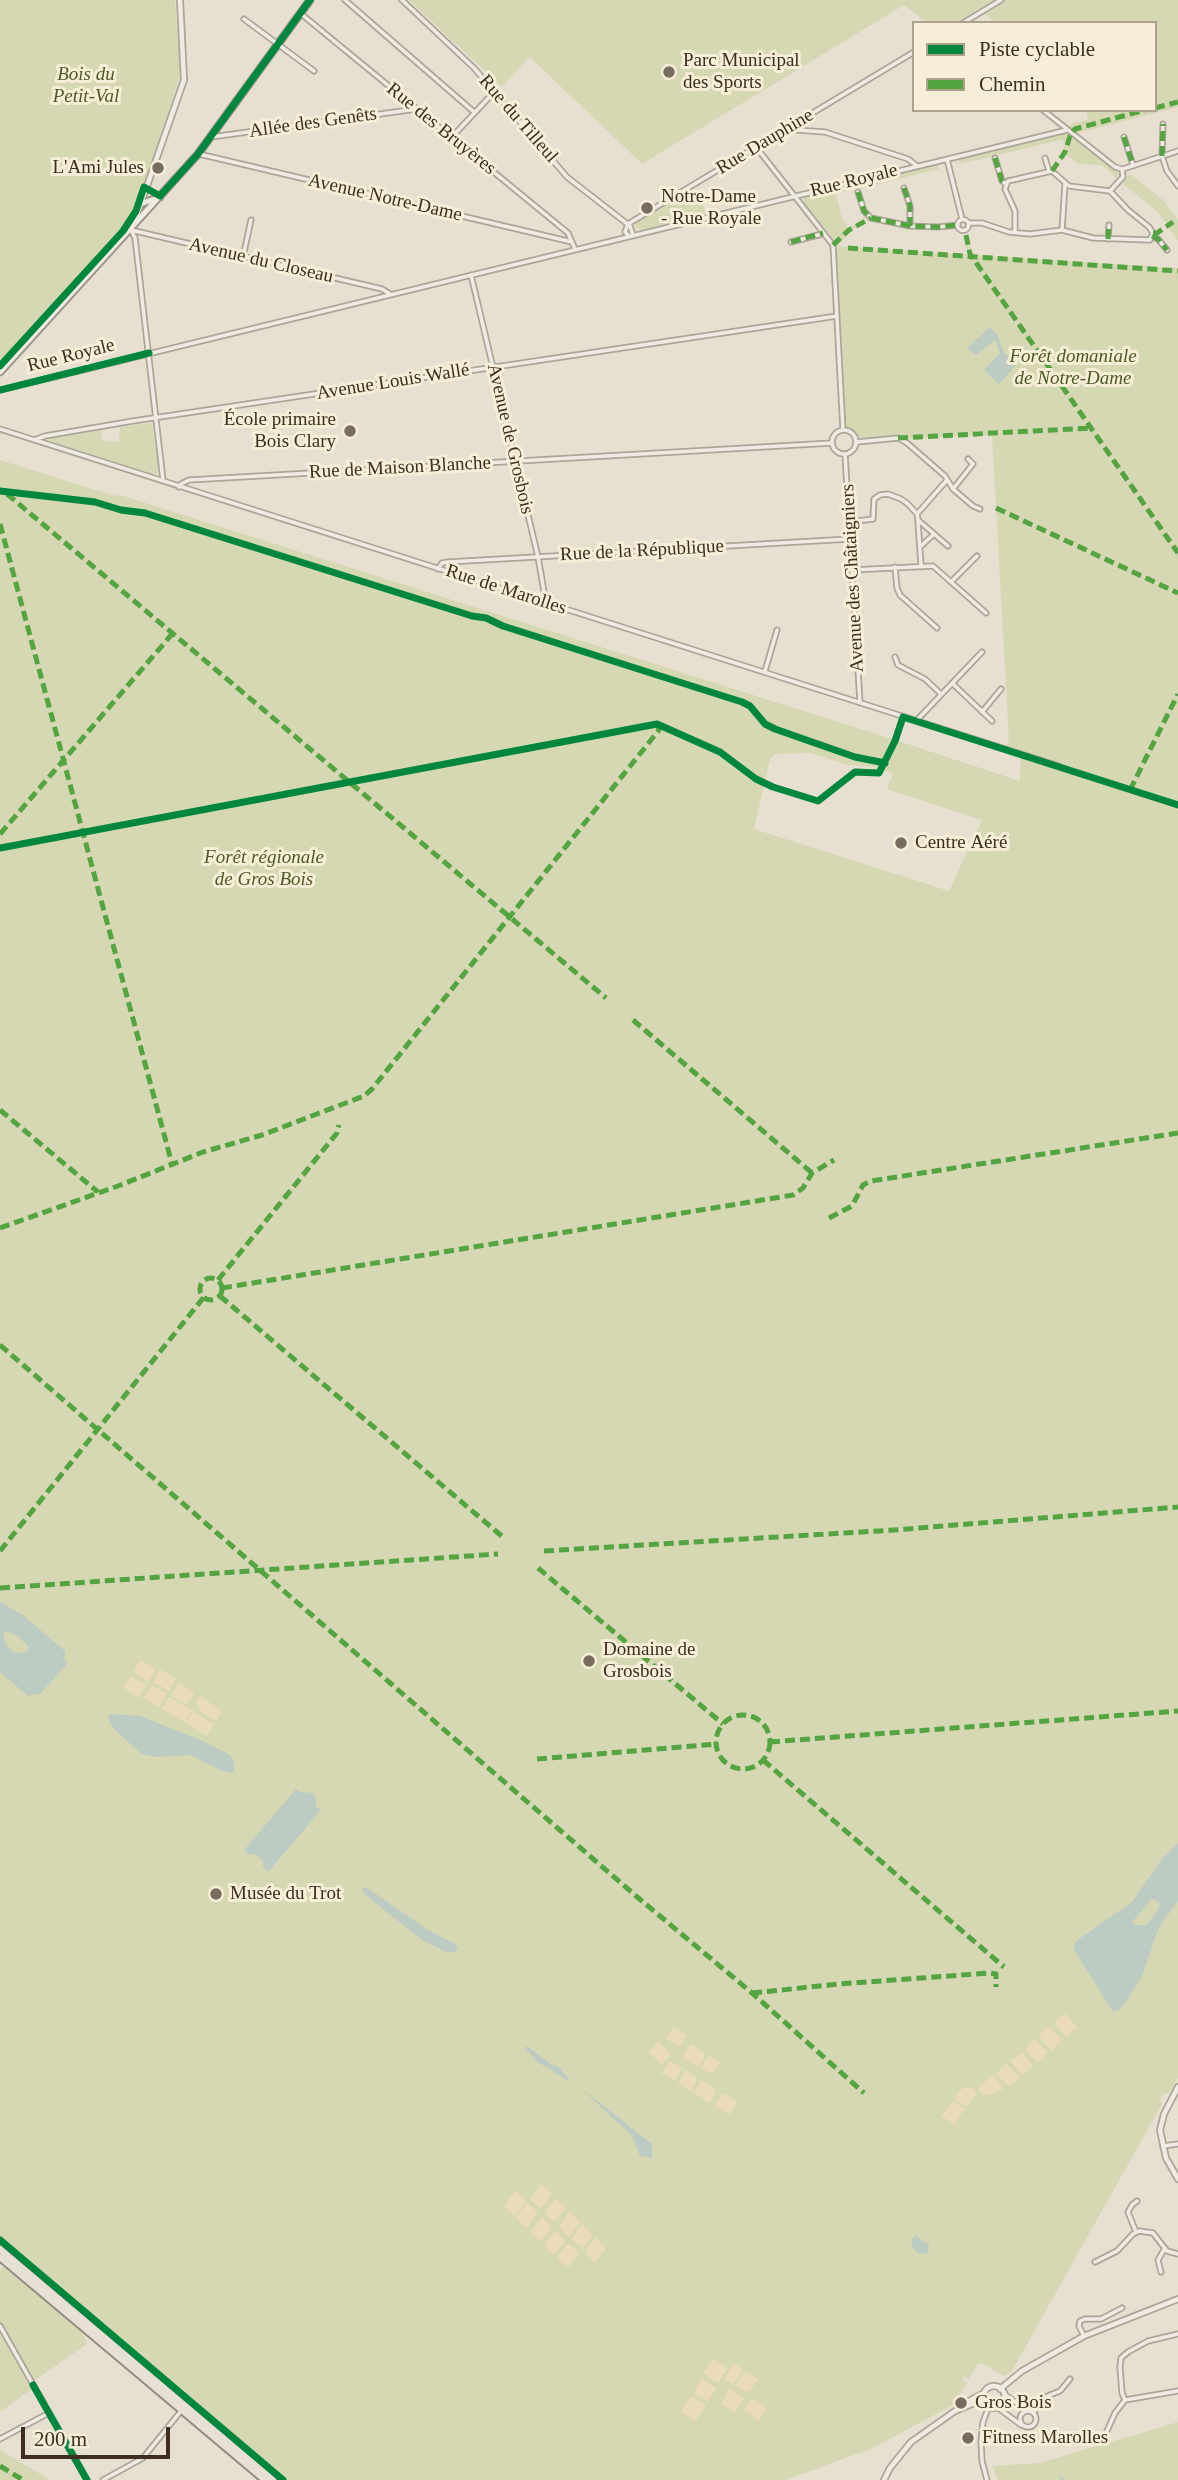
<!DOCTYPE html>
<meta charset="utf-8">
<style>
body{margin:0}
#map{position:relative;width:1178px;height:2480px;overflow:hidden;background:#e7e0d1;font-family:"Times New Roman",serif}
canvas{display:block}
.legend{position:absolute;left:912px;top:21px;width:245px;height:91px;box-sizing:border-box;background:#f7eed8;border:2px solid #ada18e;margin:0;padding:9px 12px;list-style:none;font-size:21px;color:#3d2e20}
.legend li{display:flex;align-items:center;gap:14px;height:35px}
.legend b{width:35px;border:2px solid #ada18e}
.scale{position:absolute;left:21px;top:2427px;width:149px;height:32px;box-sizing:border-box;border:4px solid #3d2e20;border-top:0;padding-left:9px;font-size:21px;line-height:24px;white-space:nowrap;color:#3d2e20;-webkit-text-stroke:5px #f7eed8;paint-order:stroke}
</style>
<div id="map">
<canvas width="1178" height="2480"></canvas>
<ul class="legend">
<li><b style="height:9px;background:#00873e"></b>Piste cyclable</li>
<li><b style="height:9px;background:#54a441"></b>Chemin</li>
</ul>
<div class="scale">200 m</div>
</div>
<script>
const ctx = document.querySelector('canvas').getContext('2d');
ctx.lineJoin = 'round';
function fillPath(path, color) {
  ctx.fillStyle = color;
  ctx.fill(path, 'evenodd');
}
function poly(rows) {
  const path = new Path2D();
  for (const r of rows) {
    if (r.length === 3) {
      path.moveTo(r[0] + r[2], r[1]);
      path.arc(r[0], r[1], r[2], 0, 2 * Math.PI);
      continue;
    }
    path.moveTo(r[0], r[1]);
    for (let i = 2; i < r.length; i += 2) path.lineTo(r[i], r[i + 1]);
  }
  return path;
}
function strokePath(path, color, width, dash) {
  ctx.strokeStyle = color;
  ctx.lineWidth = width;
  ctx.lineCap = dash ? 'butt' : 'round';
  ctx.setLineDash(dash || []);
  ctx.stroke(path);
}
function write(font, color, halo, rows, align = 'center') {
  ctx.font = font + ' "Times New Roman",serif';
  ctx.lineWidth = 6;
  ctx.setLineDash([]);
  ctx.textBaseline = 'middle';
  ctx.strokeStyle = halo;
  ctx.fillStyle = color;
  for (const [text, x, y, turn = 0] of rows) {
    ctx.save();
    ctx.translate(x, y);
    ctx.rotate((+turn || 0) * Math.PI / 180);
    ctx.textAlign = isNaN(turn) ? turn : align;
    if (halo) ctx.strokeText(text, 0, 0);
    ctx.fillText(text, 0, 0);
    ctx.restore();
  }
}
const green = poly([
 [0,0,175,0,180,65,179,79,170,108,142,189,139,202,131,220,0,365],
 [409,0,994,0,955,23,928,23,904,5,642,164,530,57,502,87],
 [1001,0,1178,0,1178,107,1078,133,1069,127,1073,123,1088,120,1086,110,1155,110,1155,23,997,23,982,11],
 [1065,133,1118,172,1120,176,1117,179,1102,165,1078,164,1063,152,1066,142,1060,140,960,164,958,160,962,157],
 [937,163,939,169,861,188,856,191,854,189,836,194,842,218,848,228,857,224,858,227,851,230,838,246,968,255,964,236,967,235,973,255,1178,268,1178,2078,1169,2093,1164,2094,1160,2100,1162,2104,1012,2371,1004,2376,984,2364,978,2364,969,2379,964,2376,962,2380,967,2383,953,2405,873,2448,786,2480,287,2480,0,2237,0,460,115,496,120,495,886,737,1020,781,1021,755,1006,747,1009,740,992,435,865,440,846,429,833,245,837,245,833,238,804,203,803,196],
 [810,753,848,765,876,767,893,774,887,789,982,820,949,891,754,829,770,759,776,754],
 [1130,174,1163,200,1178,220,1178,241,1158,212,1122,183],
 [692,188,708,214,642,230,635,227,636,222],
 [152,423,159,472,156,475,48,441,48,438,102,430,101,440,119,442,120,427],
 [3,2267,80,2327,87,2344,35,2380,34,2387,0,2412,0,2270],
 [1178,2422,1178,2480,998,2480,992,2466,1040,2463],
 [0,2449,12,2457,50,2480,0,2480]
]);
const sand = poly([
 [140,1660,156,1669,148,1682,133,1672],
 [160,1669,176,1679,169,1691,153,1682],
 [131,1676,146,1685,139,1698,123,1688],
 [179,1683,195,1693,186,1705,171,1695],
 [153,1686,167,1694,159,1707,143,1698],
 [200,1696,222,1711,216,1721,200,1711,197,1702],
 [169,1697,192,1710,185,1722,162,1709],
 [193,1711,214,1724,207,1736,186,1723],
 [1065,2013,1077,2027,1066,2037,1054,2022],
 [674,2027,687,2035,679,2047,665,2038],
 [1048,2027,1050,2027,1062,2040,1051,2051,1038,2036],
 [1035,2039,1048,2053,1037,2063,1025,2050,1026,2047],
 [658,2041,671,2055,662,2065,649,2052],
 [690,2044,706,2054,699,2067,683,2057],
 [1022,2052,1033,2066,1022,2075,1010,2061],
 [709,2055,720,2062,713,2074,701,2068],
 [670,2061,682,2068,675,2081,661,2073],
 [1006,2064,1020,2078,1008,2086,996,2073],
 [685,2070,698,2078,691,2091,678,2083],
 [993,2075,1004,2089,990,2095,982,2095,978,2088],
 [701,2080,717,2090,710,2103,694,2093],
 [968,2086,974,2089,977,2094,966,2107,954,2099,960,2090],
 [722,2093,738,2102,730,2115,715,2105],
 [953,2101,965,2109,954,2124,941,2116],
 [541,2184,552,2194,540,2209,530,2199],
 [515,2190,526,2201,516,2215,513,2215,504,2206],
 [555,2198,566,2208,554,2222,545,2213],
 [527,2202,538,2213,528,2227,525,2227,516,2218],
 [569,2211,580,2222,569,2237,559,2227],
 [542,2217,552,2227,541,2242,530,2232],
 [582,2224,593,2235,583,2248,571,2239],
 [555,2230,566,2240,554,2255,544,2245],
 [595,2237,606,2248,595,2263,586,2254,585,2251],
 [568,2243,579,2253,568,2268,557,2258],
 [713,2359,728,2368,718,2383,703,2373],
 [734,2363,743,2369,733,2385,724,2379],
 [745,2371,758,2379,749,2392,747,2390,745,2392,735,2386],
 [701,2378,716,2388,708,2402,694,2394],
 [729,2388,744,2398,735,2413,721,2404],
 [691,2396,706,2405,696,2421,681,2412],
 [752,2398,767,2408,759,2421,744,2410]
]);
const water = poly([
 [990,327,998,336,1003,351,1016,365,999,384,984,370,1000,353,995,340,976,355,967,348],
 [0,1602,23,1615,66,1652,64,1658,67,1664,39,1695,34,1694,28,1696,0,1672],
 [6,1631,16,1635,26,1644,29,1648,26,1652,16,1653,10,1650,6,1644,3,1634],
 [109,1714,140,1716,203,1741,230,1755,234,1762,234,1773,220,1770,190,1755,156,1757,142,1754,116,1731,109,1721],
 [296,1789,301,1793,308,1792,313,1794,316,1797,316,1806,321,1810,268,1872,263,1867,263,1861,255,1854,249,1855,244,1850],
 [1178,1843,1178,1901,1159,1927,1142,1976,1128,1999,1119,2010,1113,2012,1073,1948,1076,1941,1132,1902,1162,1859],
 [1152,1899,1159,1902,1159,1908,1147,1925,1135,1925,1132,1922],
 [366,1887,428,1930,455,1944,458,1949,456,1952,446,1952,422,1940,364,1894,362,1889],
 [527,2046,552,2065,558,2066,569,2079,568,2081,538,2062,525,2048],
 [581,2088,652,2144,652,2158,640,2156,632,2136],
 [915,2235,929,2245,928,2253,920,2254,913,2249,911,2240]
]);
const stream = poly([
 [1060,2477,1063,2480]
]);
const minor = poly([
 [345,0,474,112],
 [402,0,474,68,567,177,630,226,633,235],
 [300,13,568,233,575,249],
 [244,19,314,71],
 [963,23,1001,0],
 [1043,110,1115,167,1122,169],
 [1163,124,1162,156,1167,171,1178,186],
 [790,127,796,130,825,132,908,159,917,166],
 [211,137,417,109],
 [452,137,495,91],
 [1124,137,1133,165],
 [756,147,833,245,843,430],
 [199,154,572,242],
 [995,158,1002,181,1006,184],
 [1045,158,1049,171],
 [947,159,962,219],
 [1123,169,1178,151],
 [904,188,910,206,910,226],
 [858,192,864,211,871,218,910,226,938,227,958,225],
 [963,225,5.5],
 [969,223,982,223,1009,232,1030,234,1062,230,1093,238,1150,240,1153,233,1149,227,1128,210,1110,191],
 [131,230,382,289,390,294],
 [131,230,135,238,163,480],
 [1062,230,1065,184],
 [1015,232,1015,211,1005,189,1008,181,1052,171,1069,186,1110,191,1123,177,1122,169],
 [629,236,625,232,628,224,914,52],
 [1152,236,1158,239,1167,250],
 [1108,239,1109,225],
 [791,242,822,234],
 [243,257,251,220],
 [471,275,538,557,546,603],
 [0,390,1067,130],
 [0,429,1059,766],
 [844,442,12],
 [34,440,45,436,133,421,837,316],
 [857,442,898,438,907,443,945,476,953,489,973,506,980,509],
 [845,454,860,703],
 [179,487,181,484,189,480,832,443],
 [953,489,973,464,968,459],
 [917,514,947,480],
 [850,522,873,519,874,499,880,495,888,494,901,499,908,504,917,514,918,520,948,546],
 [918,522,921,565],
 [920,547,934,534],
 [895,567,897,588,900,595,937,628],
 [438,569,442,563,448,562,850,539],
 [852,570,933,566,986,613],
 [951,582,977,556],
 [895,657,898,665,925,679,941,694],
 [765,671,777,630],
 [952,683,992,721],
 [982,712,1001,689],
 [917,720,982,652],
 [895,741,903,717],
 [1163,2146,1178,2144],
 [1136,2232,1128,2212,1132,2205,1137,2201],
 [1095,2262,1117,2251,1133,2234,1139,2231,1153,2233,1167,2251,1178,2254],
 [1161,2272,1158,2260,1165,2248],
 [0,2326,87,2480],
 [1178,2334,1148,2341,1128,2352,1121,2358,1120,2367,1122,2393,1125,2400,1178,2391],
 [1084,2336,1079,2326,1080,2321,1085,2319,1101,2319,1122,2308],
 [1004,2394,1028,2411],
 [997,2407,1021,2425],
 [1028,2419,8],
 [1034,2412,1045,2397,1060,2391,1070,2379],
 [1106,2433,1115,2413,1125,2400],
 [0,2439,49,2413],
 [103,2480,143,2458,181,2411],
 [987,2480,982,2461,981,2442,983,2422,989,2406]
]);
const tertiary = poly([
 [134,223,184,80,180,0],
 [1178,2087,1164,2114,1160,2130,1166,2158,1178,2179],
 [994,2397,11],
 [1000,2389,1022,2371,1084,2336,1178,2299],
 [967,2402,984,2393],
 [884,2480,890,2468,911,2442,955,2411,984,2399]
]);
const secondary = poly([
 [143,203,160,197],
 [0,372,198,154,310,0]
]);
const primary = poly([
 [0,2249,273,2480],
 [0,2257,265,2480]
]);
const quiet = poly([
 [1155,108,1178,102],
 [1124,137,1133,165],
 [1162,156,1163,124],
 [995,158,1002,181,1006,184],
 [1052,171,1065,152,1070,136,1075,129,1145,110],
 [904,188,910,206,910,226],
 [858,192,864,211,871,218,910,226,938,227,958,225],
 [1153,233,1157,233,1173,222],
 [966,235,970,254,1178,553],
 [1152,236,1158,239,1167,250],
 [1108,239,1109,225],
 [791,242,823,233],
 [833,245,849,230,871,218],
 [848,248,1178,271],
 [898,438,1092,428],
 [7,494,606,998],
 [996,508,1178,593],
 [0,524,172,1164],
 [1130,790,1178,694],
 [0,834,173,633],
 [633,1020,812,1173],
 [0,1110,98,1192],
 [829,1218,852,1206,863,1185,871,1181,1178,1133],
 [0,1228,118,1186,203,1152,262,1135,364,1096,372,1089,659,730,657,724],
 [211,1289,11],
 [218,1280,337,1133,339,1125],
 [222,1288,793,1195,803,1188,812,1173,834,1160],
 [220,1296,504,1538],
 [0,1345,636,1896,752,1993,864,2093],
 [0,1551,204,1297],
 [544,1551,894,1530,1178,1507],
 [538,1568,723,1724],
 [0,1588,498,1554],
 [743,1742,27],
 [770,1742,1178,1711],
 [537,1759,716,1744],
 [763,1760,1004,1967],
 [752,1993,839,1984,990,1973,996,1974,996,1987],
 [0,2466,23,2480]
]);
const cycleway = poly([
 [0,366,123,231,136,211,144,187,160,196,198,154,310,0],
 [0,390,149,353],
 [0,491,95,502,121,510,145,513,472,616,486,618,503,626,742,702,750,706,765,724,775,729,855,757,885,763],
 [0,848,657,724,720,752,756,779,773,787,818,801,855,772,879,773,895,741,903,717,1178,805],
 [0,2240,283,2480],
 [33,2385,87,2480]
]);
const markers = [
 [669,72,7,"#786c5e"],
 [158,168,7,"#786c5e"],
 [647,208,7,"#786c5e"],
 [350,431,7,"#786c5e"],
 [901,843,7,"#786c5e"],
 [589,1661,7,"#786c5e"],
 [216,1894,7,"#786c5e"],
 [961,2403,7,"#786c5e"],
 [968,2438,7,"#786c5e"]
];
const poiNames = [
 ["Parc Municipal",683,61],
 ["des Sports",683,83],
 ["L'Ami Jules",144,168,"right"],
 ["Notre-Dame",661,197],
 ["- Rue Royale",661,219],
 ["École primaire",336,420,"right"],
 ["Bois Clary",336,442,"right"],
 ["Centre Aéré",915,843],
 ["Domaine de",603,1650],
 ["Grosbois",603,1672],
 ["Musée du Trot",230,1894],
 ["Gros Bois",975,2403],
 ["Fitness Marolles",982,2438]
];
const parkNames = [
 ["Bois du",86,75],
 ["Petit-Val",86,97],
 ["Forêt domaniale",1073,357],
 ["de Notre-Dame",1073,379],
 ["Forêt régionale",264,858],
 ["de Gros Bois",264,880]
];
const streetNames = [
 ["Rue du Tilleul",518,119,49],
 ["Allée des Genêts",313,123,-8],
 ["Rue des Bruyères",441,129,39],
 ["Rue Dauphine",765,142,-31],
 ["Rue Royale",854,181,-14],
 ["Avenue Notre-Dame",385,198,13],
 ["Avenue du Closeau",261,261,13],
 ["Rue Royale",71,356,-14],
 ["Avenue Louis Wallé",393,382,-9],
 ["Avenue de Grosbois",510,439,77],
 ["Rue de Maison Blanche",400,468,-3],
 ["Rue de la République",642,551,-3],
 ["Avenue des Châtaigniers",853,578,-93],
 ["Rue de Marolles",506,590,18]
];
fillPath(green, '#d6d7b3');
fillPath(sand, '#eadcb9');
fillPath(water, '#bcccc2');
strokePath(stream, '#bcccc2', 2);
strokePath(minor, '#ada599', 7);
strokePath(tertiary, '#ada599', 8);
strokePath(secondary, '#9c958a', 9);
strokePath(primary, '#928b80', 10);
strokePath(minor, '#efebe3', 3.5);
strokePath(tertiary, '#efebe3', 4.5);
strokePath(secondary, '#efebe3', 5);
strokePath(primary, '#e6e1d4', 6);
strokePath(quiet, '#54a441', 5, [10, 5]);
strokePath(cycleway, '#00873e', 7);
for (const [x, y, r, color] of markers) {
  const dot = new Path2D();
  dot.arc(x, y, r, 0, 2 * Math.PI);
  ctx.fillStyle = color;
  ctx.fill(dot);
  strokePath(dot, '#f7eed8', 2.5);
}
write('19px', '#3d2e20', '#f7eed8', poiNames, 'left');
write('italic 19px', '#4d5a26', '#f7eed8', parkNames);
write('19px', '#3d2e20', '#f7eed8', streetNames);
</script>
